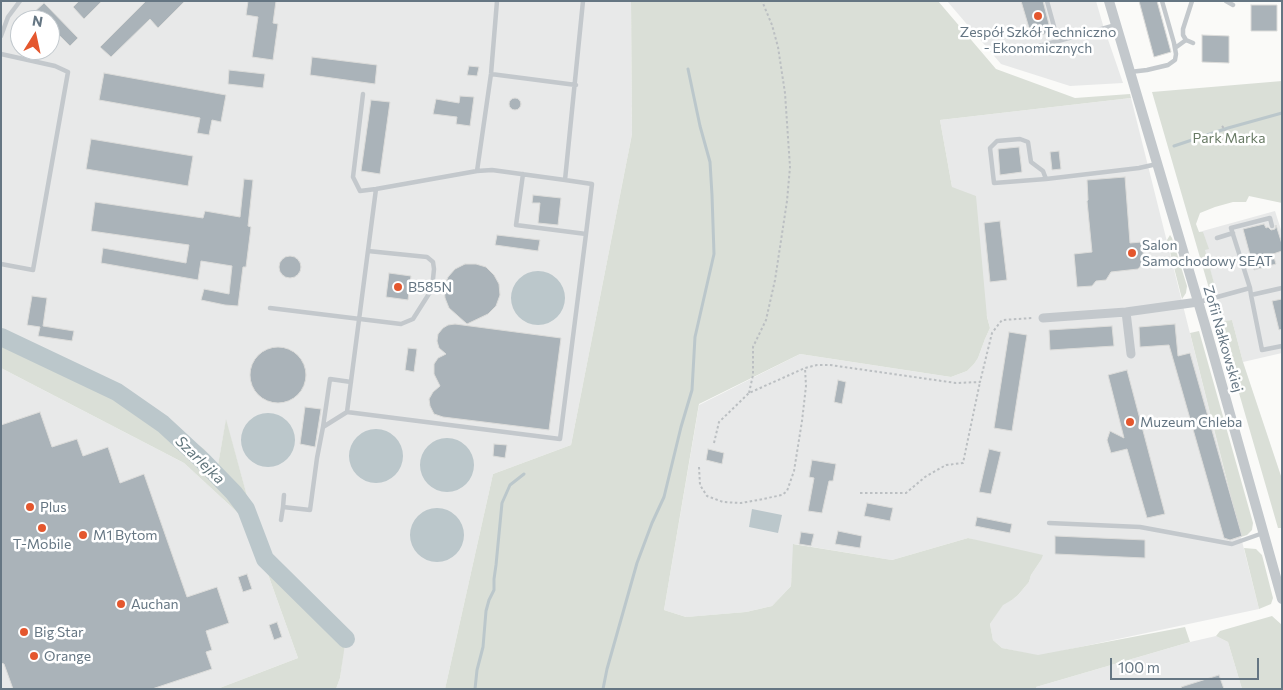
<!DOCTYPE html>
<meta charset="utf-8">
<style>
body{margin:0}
#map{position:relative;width:1283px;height:690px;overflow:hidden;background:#fafaf8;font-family:Commissioner,sans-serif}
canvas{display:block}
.frame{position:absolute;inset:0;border:2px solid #657683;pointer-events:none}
.north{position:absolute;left:10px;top:10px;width:50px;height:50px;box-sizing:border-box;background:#fff;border:1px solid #c1c8cd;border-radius:50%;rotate:10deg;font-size:14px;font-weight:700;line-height:20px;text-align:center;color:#657683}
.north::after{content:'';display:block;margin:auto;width:18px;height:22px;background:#e4572e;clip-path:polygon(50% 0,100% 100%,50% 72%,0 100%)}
.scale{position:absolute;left:1110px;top:658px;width:149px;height:22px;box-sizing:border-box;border:2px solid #657683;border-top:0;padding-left:6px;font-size:15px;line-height:18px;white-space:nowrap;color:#657683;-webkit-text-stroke:4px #fff;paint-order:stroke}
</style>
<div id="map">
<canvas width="1283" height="690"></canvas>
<div class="frame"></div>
<div class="north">N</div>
<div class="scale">100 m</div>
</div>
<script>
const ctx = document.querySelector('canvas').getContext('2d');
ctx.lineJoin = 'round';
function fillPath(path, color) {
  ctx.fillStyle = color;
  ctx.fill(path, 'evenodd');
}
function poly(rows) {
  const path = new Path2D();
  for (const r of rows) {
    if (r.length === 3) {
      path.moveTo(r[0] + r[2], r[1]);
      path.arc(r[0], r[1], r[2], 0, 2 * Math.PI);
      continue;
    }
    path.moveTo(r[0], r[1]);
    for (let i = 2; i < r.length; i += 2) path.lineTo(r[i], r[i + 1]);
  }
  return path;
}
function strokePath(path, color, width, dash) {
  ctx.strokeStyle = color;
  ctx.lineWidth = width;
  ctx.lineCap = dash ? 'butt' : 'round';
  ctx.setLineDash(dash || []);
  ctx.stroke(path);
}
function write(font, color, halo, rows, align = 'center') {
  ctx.font = font + ' Commissioner,sans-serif';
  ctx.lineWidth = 5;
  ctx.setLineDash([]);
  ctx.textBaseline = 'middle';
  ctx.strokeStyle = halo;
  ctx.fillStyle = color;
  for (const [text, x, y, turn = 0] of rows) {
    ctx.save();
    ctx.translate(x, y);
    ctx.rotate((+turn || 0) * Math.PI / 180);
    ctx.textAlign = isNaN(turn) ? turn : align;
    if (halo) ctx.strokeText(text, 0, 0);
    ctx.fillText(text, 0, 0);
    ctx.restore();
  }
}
const built = poly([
 [1,1,631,1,632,134,571,445,493,474,445,689,336,689,340,678,345,637,269,555,253,518,226,421,218,465,90,370,1,331],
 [20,20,50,20,50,50,20,50],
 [947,1,1096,1,1103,25,1123,83,1070,86,1001,64],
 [1131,98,1259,609,1038,656,1002,648,993,640,990,624,1003,604,1012,600,1018,595,1029,582,1031,575,1041,560,968,538,892,560,794,544,791,586,772,606,746,612,686,617,664,610,699,405,800,354,951,377,967,371,974,364,978,358,985,339,990,328,952,187,940,120],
 [1275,211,1282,233,1282,353,1243,362,1232,320,1223,321,1216,290,1199,232],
 [1,368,184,463,250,524,298,658,217,689,1,689],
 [1216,636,1228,642,1242,689,1036,689,1036,687,1190,642]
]);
const green = poly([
 [631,1,938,1,996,69,1075,98,1130,94,1131,98,940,120,952,187,976,196,987,317,990,328,985,339,978,358,974,364,967,371,951,377,800,354,699,404,664,610,686,617,746,612,772,606,791,586,793,544,892,560,968,538,1043,555,1041,560,1031,575,1029,582,1018,595,1012,600,1003,605,990,624,993,640,1002,648,1038,655,1185,627,1190,642,1036,687,1036,689,445,689,493,474,571,445,632,134],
 [1282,81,1282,203,1249,196,1246,202,1233,202,1215,207,1200,213,1196,224,1199,232,1203,232,1209,249,1205,250,1216,290,1210,292,1152,92],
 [1170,235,1172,238,1187,286,1186,293,1182,299,1167,240],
 [1221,309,1223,321,1232,320,1243,362,1282,479,1282,528,1278,528,1215,310],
 [1,331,90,370,204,449,218,465,226,419,253,518,269,555,346,637,340,678,336,689,217,689,298,658,250,524,184,463,1,368],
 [1199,331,1253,523,1252,530,1247,535,1241,537,1190,333],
 [1244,548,1256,549,1262,555,1273,598,1271,604,1259,609],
 [1272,616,1282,625,1282,689,1242,689,1228,642,1216,636,1220,631]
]);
const water = poly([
 [538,298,27],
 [268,440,27],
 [376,456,27],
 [447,465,27],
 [437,535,27],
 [752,509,782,515,778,533,749,527]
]);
const stream = poly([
 [1174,146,1228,128,1282,113],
 [475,689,477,670,483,647,486,611,489,600,494,590,494,579,496,565,502,503,510,485,524,474],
 [603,689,607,669,637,563,652,523,664,497,681,427,692,390,695,337,714,254,712,195,710,162,700,126,688,69]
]);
const river = poly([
 [1,337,117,392,163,424,203,461,234,493,246,509,265,559,346,639]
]);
const building = poly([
 [79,1,102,1,84,19,73,7,79,1],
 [146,1,185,1,158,28,150,19,111,57,100,47,146,1],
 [248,1,276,1,273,23,278,24,273,60,252,57,258,17,246,15,248,1],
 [1021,1,1043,1,1051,32,1032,38,1021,1],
 [1139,1,1157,1,1171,52,1154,57,1139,1],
 [44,3,78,38,70,46,50,26,50,20,38,20,32,14,44,3],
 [1251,5,1277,5,1277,31,1251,31,1251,5],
 [1202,35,1229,36,1229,63,1202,62,1202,35],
 [312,57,377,65,375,84,310,75,312,57],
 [469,66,479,67,477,76,467,75,469,66],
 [229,70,265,74,263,88,228,84,229,70],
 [104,73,226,95,221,122,212,120,209,135,197,133,200,118,99,100,104,73],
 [460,96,474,97,470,126,456,124,457,117,433,114,436,99,459,103,460,96],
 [515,104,6],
 [371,100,390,102,380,174,361,171,371,100],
 [91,139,193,156,188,186,86,169,91,139],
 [1019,147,1022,172,1000,175,998,149,1019,147],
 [1059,151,1061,169,1052,170,1050,152,1059,151],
 [1125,177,1130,243,1142,242,1144,262,1138,269,1111,272,1106,280,1096,281,1092,286,1077,287,1074,254,1092,252,1087,201,1088,200,1087,180,1125,177],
 [244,179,253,180,248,226,251,227,246,267,243,267,238,306,225,305,201,300,204,289,229,294,232,266,201,261,198,280,101,263,103,248,186,263,189,245,91,231,95,202,203,218,205,211,240,217,244,179],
 [533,195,561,198,558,225,538,223,540,203,532,203,533,195],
 [1000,221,1007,280,990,282,984,223,1000,221],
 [1264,224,1266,228,1268,227,1271,230,1275,229,1276,225,1282,244,1282,251,1273,254,1276,264,1254,270,1243,229,1264,224],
 [497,235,540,240,538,251,495,245,497,235],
 [290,267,11],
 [465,264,476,264,486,267,494,275,499,284,500,295,496,306,488,314,467,324,449,308,445,298,444,287,448,277,455,269,465,264],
 [389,273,411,276,408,300,386,297,389,273],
 [32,296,47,298,43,326,74,331,72,341,38,336,40,327,27,325,32,296],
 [1282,299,1282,329,1279,330,1272,301,1282,299],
 [455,324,561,338,549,430,443,417,434,414,430,406,429,399,433,392,440,386,434,374,434,364,438,358,446,354,439,348,437,341,438,334,443,328,448,325,455,324],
 [1175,324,1178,356,1190,353,1242,536,1230,540,1224,538,1169,345,1140,347,1139,327,1175,324],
 [1112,326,1114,346,1050,350,1049,330,1112,326],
 [1009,332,1027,335,1012,431,994,428,1009,332],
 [278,375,28],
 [408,348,417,349,414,372,405,370,408,348],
 [1127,370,1165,514,1147,518,1127,449,1111,453,1107,440,1110,431,1124,438,1108,375,1127,370],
 [838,380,846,382,842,404,834,402,838,380],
 [305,407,321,409,315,447,300,444,305,407],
 [40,412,52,447,77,439,83,456,108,447,120,483,144,474,187,597,217,587,229,623,206,631,212,650,206,652,212,669,152,689,13,689,4,664,1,663,1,425,40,412],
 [494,444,507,445,505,458,493,456,494,444],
 [708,449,724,453,722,464,706,460,708,449],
 [989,449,1001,452,991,494,979,492,989,449],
 [812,460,836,464,833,481,829,481,822,513,808,511,814,478,809,477,812,460],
 [867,503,893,508,890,521,864,516,867,503],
 [977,517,1012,524,1010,533,975,526,977,517],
 [838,531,862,536,860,548,835,544,838,531],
 [801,532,814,534,811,546,799,544,801,532],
 [1055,536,1145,540,1145,558,1055,554,1055,536],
 [247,574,252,589,243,592,238,577,247,574],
 [277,622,282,637,274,640,269,625,277,622],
 [1219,675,1224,689,1182,689,1181,687,1219,675]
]);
const path = poly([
 [1222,126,1227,132],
 [749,393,753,375,753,347,766,320,775,280,787,201,790,167,785,93,778,47,772,25,762,1],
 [714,443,719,422,749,393,805,368,817,365,830,365,956,383,980,382,992,333,1002,320,1033,318],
 [699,467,700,485,707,496,723,502,741,503,758,500,782,495,787,491,794,471,802,421,806,386,805,368],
 [860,493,906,493,925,477,946,465,963,463,980,382]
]);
const service = poly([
 [1047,1,1058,41,1116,25],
 [1192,1,1183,29,1183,35,1186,40,1193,43],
 [1226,1,1233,5],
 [1,36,8,17,20,1],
 [1175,48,1186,40],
 [1028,49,1058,41],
 [1,54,55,66,68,72,33,270,1,264],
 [1130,72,1147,70,1168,65,1175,60,1176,54,1174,43,1162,1],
 [491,74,576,85],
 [363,94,353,177,360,191,376,189,477,171,492,170,565,180,583,1],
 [477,171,491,74,497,1],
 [523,174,516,225,586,234,592,184,565,180],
 [1046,179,1043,171,1031,162,1028,142,1020,139,997,141,990,148,994,183,1046,179,1139,168,1157,164],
 [376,189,347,412,560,439,586,234],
 [1217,238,1233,233],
 [1250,288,1251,295,1282,288],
 [1251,295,1262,350,1282,346],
 [1199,302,1250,288,1231,228,1270,218,1272,226],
 [270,308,401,324,413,319,432,289,434,269,433,262,427,257,368,251],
 [323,427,330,379,351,382],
 [283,507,284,495],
 [281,520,283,507,310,510,317,458,323,427,347,412],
 [1049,523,1140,527,1232,544,1263,533]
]);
const minor = poly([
 [1126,312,1131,354],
 [1043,318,1126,312,1198,302]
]);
const tertiary = poly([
 [1109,1,1205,325,1282,599]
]);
const markers = [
 [1038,16,5,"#e4572e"],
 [1132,253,5,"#e4572e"],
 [398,287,5,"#e4572e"],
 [1130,422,5,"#e4572e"],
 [30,507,5,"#e4572e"],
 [42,528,5,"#e4572e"],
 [83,535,5,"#e4572e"],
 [121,604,5,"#e4572e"],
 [24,632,5,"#e4572e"],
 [34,656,5,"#e4572e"]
];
const poiNames = [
 ["Zespół Szkół Techniczno",1038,32,"center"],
 ["- Ekonomicznych",1038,48,"center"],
 ["Salon",1142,245],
 ["Samochodowy SEAT",1142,261],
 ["B585N",408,287],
 ["Muzeum Chleba",1140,422],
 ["Plus",40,507],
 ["M1 Bytom",93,535],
 ["T-Mobile",42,544,"center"],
 ["Auchan",131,604],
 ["Big Star",34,632],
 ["Orange",44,656]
];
const parkNames = [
 ["Park Marka",1229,138]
];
const streetNames = [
 ["Zofii Nałkowskiej",1223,339,74]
];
const waterNames = [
 ["Szarlejka",200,460,44]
];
fillPath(built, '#e8e9e9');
fillPath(green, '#dadfd7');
fillPath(water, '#bbc7cb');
strokePath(stream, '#bbc7cb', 3);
strokePath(river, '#bbc7cb', 18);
fillPath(building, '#aab3b9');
strokePath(building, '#dcdcda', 1);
strokePath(path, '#bbbfc2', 2, [2.5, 2.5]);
strokePath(service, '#c3c8cc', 4.5);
strokePath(minor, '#c3c8cc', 9);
strokePath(tertiary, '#c3c8cc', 10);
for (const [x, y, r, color] of markers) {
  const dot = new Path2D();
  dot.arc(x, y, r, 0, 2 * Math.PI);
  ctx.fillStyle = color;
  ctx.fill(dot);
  strokePath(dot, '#fff', 2);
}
write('14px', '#657683', '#fff', poiNames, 'left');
write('14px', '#687a64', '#fff', parkNames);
write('14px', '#657683', '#fff', streetNames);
write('italic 15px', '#60757c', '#fff', waterNames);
</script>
